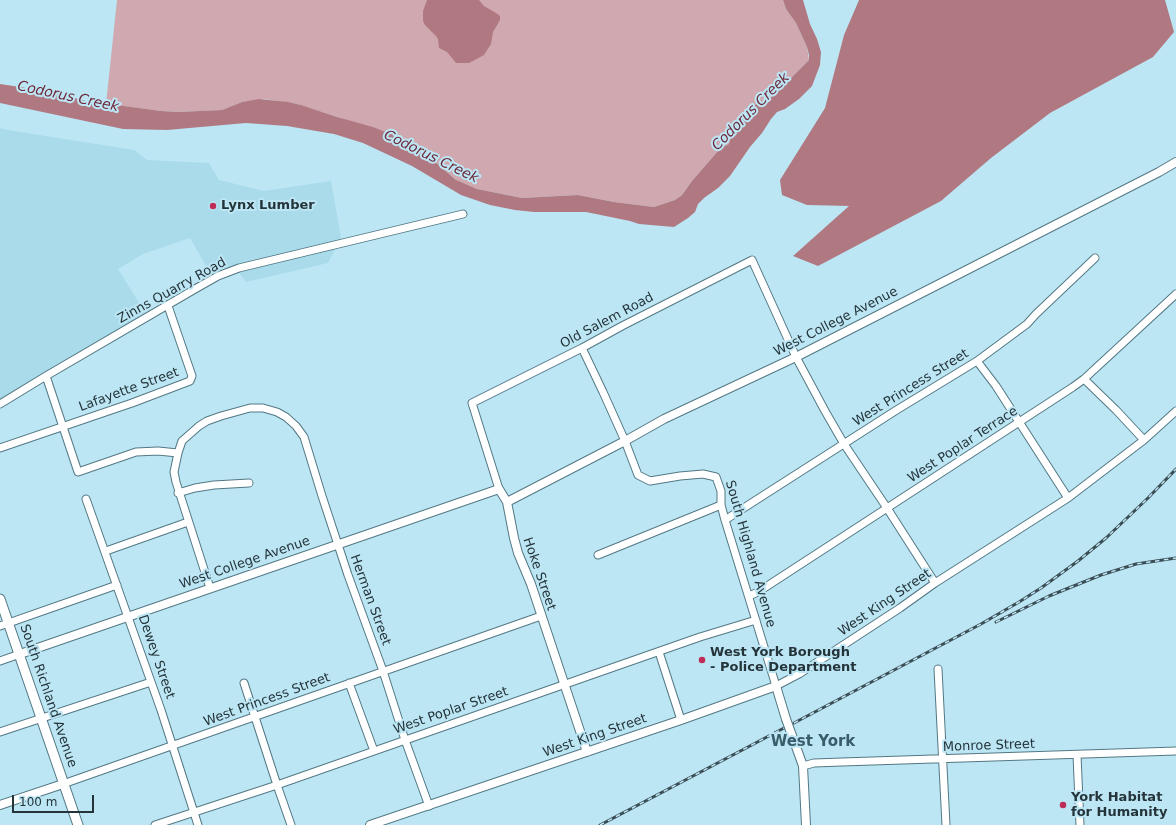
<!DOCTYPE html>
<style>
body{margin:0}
#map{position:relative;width:1176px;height:825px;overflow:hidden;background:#bde6f4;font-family:"DejaVu Sans",sans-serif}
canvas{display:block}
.scale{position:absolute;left:12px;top:795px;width:82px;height:18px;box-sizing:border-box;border:2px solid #24343a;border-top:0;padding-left:5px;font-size:12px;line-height:14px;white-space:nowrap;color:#24343a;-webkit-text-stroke:3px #bde6f4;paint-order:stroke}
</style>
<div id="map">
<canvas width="1176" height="825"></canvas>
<div class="scale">100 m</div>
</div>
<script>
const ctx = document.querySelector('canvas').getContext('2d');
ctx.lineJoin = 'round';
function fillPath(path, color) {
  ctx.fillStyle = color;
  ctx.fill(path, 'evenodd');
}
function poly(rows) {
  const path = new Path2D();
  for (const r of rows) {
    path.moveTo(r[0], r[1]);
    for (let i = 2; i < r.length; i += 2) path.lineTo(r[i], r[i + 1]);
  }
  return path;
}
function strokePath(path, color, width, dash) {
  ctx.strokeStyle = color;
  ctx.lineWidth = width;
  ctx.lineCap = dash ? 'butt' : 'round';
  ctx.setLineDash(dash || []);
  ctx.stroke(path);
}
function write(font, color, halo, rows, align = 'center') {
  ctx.font = font + ' "DejaVu Sans",sans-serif';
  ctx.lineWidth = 4;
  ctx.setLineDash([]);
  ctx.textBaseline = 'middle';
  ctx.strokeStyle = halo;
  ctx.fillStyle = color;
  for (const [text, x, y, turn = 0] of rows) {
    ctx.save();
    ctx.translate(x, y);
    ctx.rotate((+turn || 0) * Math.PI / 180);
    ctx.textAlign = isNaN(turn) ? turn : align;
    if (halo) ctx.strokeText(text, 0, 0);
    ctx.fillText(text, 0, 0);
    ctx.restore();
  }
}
const built = poly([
 [0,128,8,130,134,150,147,160,209,163,219,180,264,191,331,181,341,238,328,263,246,282,234,266,212,276,190,238,143,254,118,269,146,314,0,401]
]);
const green = poly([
 [117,0,783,0,786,9,796,23,807,47,809,60,772,97,764,100,733,132,729,144,721,148,718,151,692,181,682,195,675,200,654,207,614,202,578,195,522,198,477,189,459,182,456,180,427,155,413,146,337,117,297,104,264,99,242,102,222,110,178,112,161,111,106,104]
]);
const water = poly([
 [427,0,479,0,484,6,496,13,500,16,500,20,493,32,491,44,484,55,469,63,456,63,447,52,439,48,438,39,436,36,425,25,423,21,423,11],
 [783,0,803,0,810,24,817,39,821,52,820,65,812,86,799,99,785,109,777,112,771,119,762,133,750,147,730,176,718,188,704,198,698,204,695,212,688,218,674,227,639,224,630,221,586,212,534,212,515,210,490,205,461,195,412,166,363,143,334,134,287,126,246,123,167,130,123,129,0,103,0,84,47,91,86,101,161,111,178,112,222,110,242,102,259,99,288,102,301,105,337,117,373,127,398,137,413,146,427,155,456,180,477,189,522,198,578,195,614,202,654,207,675,200,682,195,692,181,718,151,721,148,729,144,732,132,751,107,764,100,772,97,809,60,809,55,807,47,796,23,786,9],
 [859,0,1165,0,1174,32,1153,57,1050,113,991,158,941,201,818,266,793,256,849,206,807,205,782,195,780,180,825,108,844,35]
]);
const minor = poly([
 [582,348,603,392,625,441,638,475,650,481,680,476,703,474,716,477,721,491,721,505,725,520,776,686,799,674,900,608,935,583,1068,498,1144,440,1176,411],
 [977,361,996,386,1068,498],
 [46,376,78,472,136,452,158,451,178,453],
 [1084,379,1116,410,1144,440],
 [0,404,46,376,195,289,218,276,239,268,463,214],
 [0,448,132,403,190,381,192,376,168,306],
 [499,489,472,403,582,348,622,326,752,260,796,357,825,411,844,444,887,508,935,583],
 [178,493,195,488,214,485,249,483],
 [86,499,161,710,198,825],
 [725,520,895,411,977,361,1027,324,1036,314,1095,258],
 [106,551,188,522],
 [598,555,721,505],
 [210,588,176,482,174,472,178,453,182,441,199,426,207,421,221,416,250,408,263,408,277,412,286,417,296,426,304,437,322,496,348,575,383,671,405,740,429,806],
 [749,596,758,592,1073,387,1084,379,1176,294],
 [0,626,117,585],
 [659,652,681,720],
 [0,661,20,654],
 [938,669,946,825],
 [244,683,277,785,291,825],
 [349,683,374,751],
 [0,732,151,682],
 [1077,755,1080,825],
 [803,766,814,763,842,762,1176,751],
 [63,784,541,616],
 [155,825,277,785,700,637,756,620]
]);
const tertiary = poly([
 [507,502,625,441,664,419,796,357,1159,172,1176,162],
 [20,654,499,489,507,502,514,538,518,553,531,584,587,752],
 [794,741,803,766,806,825],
 [0,805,63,784],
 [370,825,681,720,776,686,786,719]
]);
const secondary = poly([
 [0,599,78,825]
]);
const rail = poly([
 [996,622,1049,596,1101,575,1136,564,1176,558],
 [794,723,981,624,1019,602,1041,588,1078,561,1106,538,1148,498,1176,469],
 [600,825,784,728]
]);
const tertiaryBridge = poly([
 [786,719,794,741]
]);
const markers = [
 [213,206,4,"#bd2d58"],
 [702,660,4,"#bd2d58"],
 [1063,805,4,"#bd2d58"]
];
const poiNames = [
 ["Lynx Lumber",221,206],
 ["West York Borough",710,653],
 ["- Police Department",710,668],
 ["York Habitat",1071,798],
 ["for Humanity",1071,813]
];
const streetNames = [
 ["Zinns Quarry Road",172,291,-29],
 ["Old Salem Road",607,321,-28],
 ["West College Avenue",836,322,-27],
 ["West Princess Street",911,388,-32],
 ["Lafayette Street",129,390,-20],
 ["West Poplar Terrace",963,445,-33],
 ["South Highland Avenue",750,554,74],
 ["West College Avenue",245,563,-19],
 ["Hoke Street",539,574,71],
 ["Herman Street",370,600,70],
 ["West King Street",885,603,-34],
 ["Dewey Street",156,657,71],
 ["South Richland Avenue",48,696,71],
 ["West Princess Street",267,700,-20],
 ["West Poplar Street",451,711,-19],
 ["West King Street",595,736,-19],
 ["Monroe Street",989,746,-2]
];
const waterNames = [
 ["Codorus Creek",68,97,12],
 ["Codorus Creek",751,112,-45],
 ["Codorus Creek",431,157,26]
];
const quarterNames = [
 ["West York",813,742]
];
fillPath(built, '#a9dbeb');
fillPath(green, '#cfa9af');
fillPath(water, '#b07982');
strokePath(minor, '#527884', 9);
strokePath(tertiary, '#527884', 10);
strokePath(secondary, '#527884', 11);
strokePath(minor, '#fff', 7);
strokePath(tertiary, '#fff', 8);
strokePath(secondary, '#fff', 9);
strokePath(rail, '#3b4e56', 3);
strokePath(rail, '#bde6f4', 1.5, [4.5]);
strokePath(tertiaryBridge, '#527884', 10, []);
strokePath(tertiaryBridge, '#fff', 8);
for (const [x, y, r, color] of markers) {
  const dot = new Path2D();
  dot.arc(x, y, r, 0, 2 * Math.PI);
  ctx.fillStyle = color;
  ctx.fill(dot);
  strokePath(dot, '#bde6f4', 1.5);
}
write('bold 13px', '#24343a', '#bde6f4', poiNames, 'left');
write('13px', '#24343a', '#bde6f4', streetNames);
write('italic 14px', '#6e2839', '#bde6f4', waterNames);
write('bold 15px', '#385d69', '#bde6f4', quarterNames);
</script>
